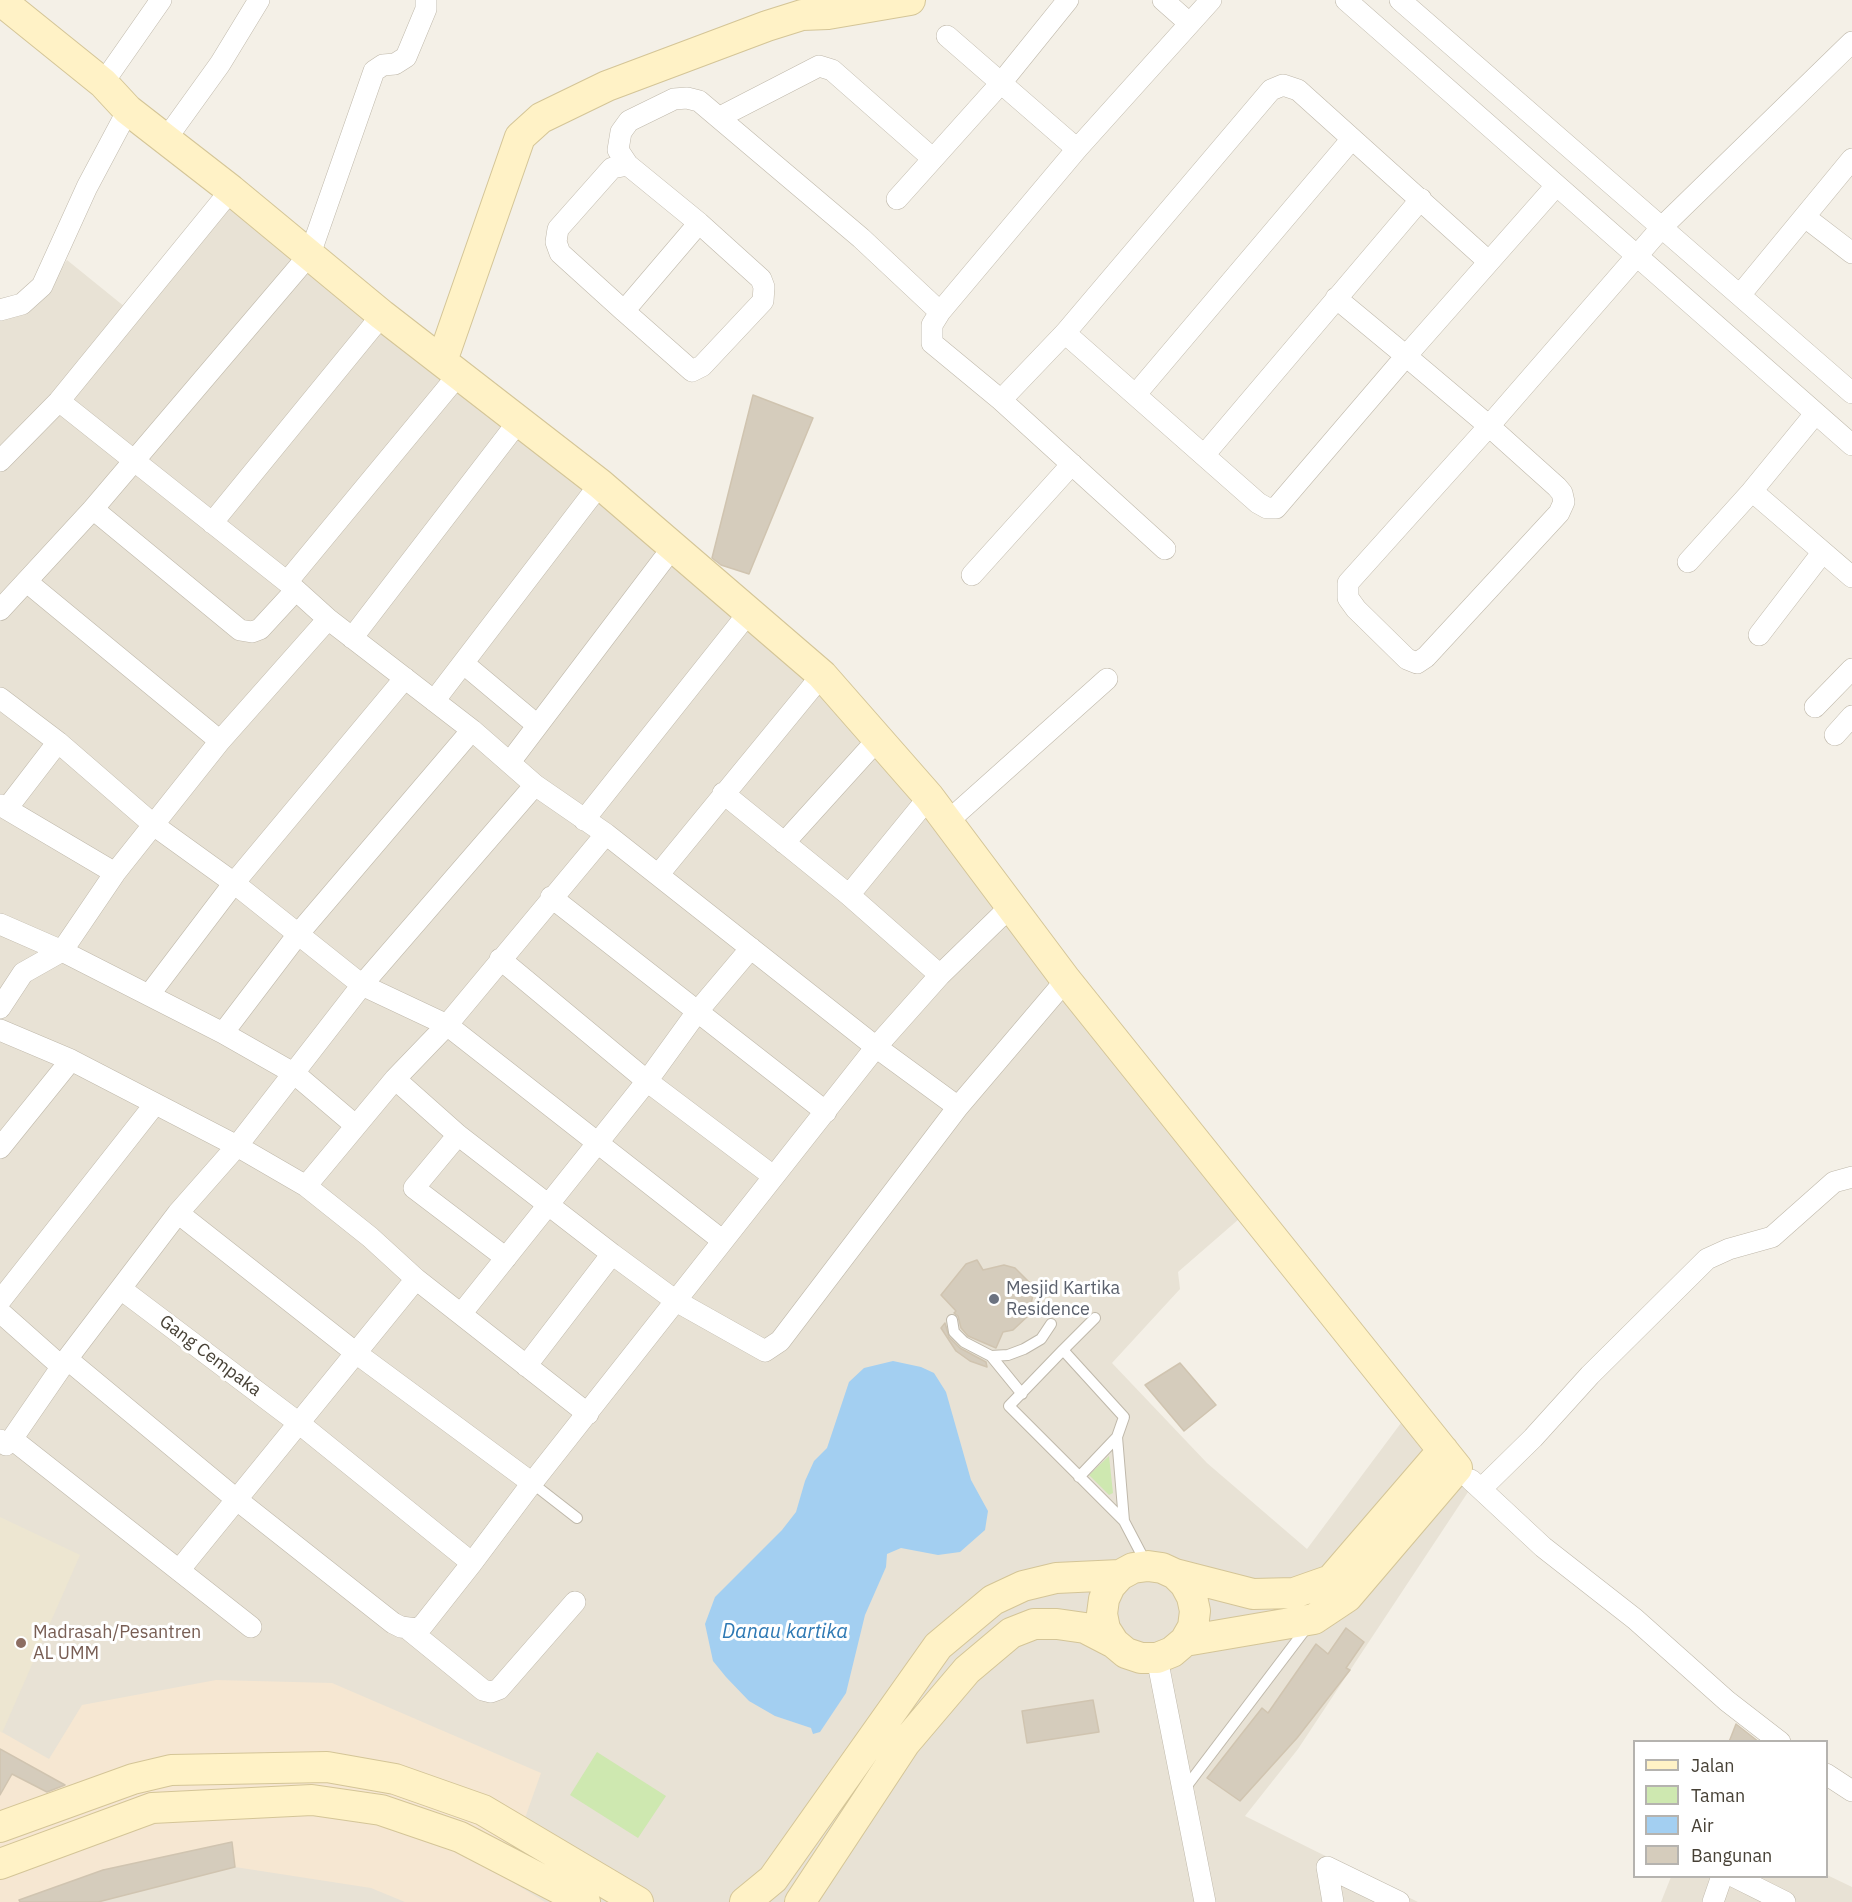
<!DOCTYPE html>
<style>
body{margin:0}
#map{position:relative;width:1852px;height:1902px;overflow:hidden;background:#f4f0e7;font-family:"IBM Plex Sans",sans-serif}
canvas{display:block}
.legend{position:absolute;left:1633px;top:1740px;width:195px;height:138px;box-sizing:border-box;background:#fff;border:2px solid #b5b3af;margin:0;padding:8px 10px;list-style:none;font-size:18px;color:#474136}
.legend li{display:flex;align-items:center;gap:12px;height:30px}
.legend b{width:30px;border:2px solid #b5b3af}
</style>
<div id="map">
<canvas width="1852" height="1902"></canvas>
<ul class="legend">
<li><b style="height:8px;background:#fff2c6"></b>Jalan</li>
<li><b style="height:16px;background:#cee8b0"></b>Taman</li>
<li><b style="height:16px;background:#a3cff1"></b>Air</li>
<li><b style="height:16px;background:#d5ccbc"></b>Bangunan</li>
</ul>
</div>
<script>
const ctx = document.querySelector('canvas').getContext('2d');
ctx.lineJoin = 'round';
function fillPath(path, color) {
  ctx.fillStyle = color;
  ctx.fill(path, 'evenodd');
}
function poly(rows) {
  const path = new Path2D();
  for (const r of rows) {
    path.moveTo(r[0], r[1]);
    for (let i = 2; i < r.length; i += 2) path.lineTo(r[i], r[i + 1]);
  }
  return path;
}
function strokePath(path, color, width, dash) {
  ctx.strokeStyle = color;
  ctx.lineWidth = width;
  ctx.lineCap = dash ? 'butt' : 'round';
  ctx.setLineDash(dash || []);
  ctx.stroke(path);
}
function write(font, color, halo, rows, align = 'center') {
  ctx.font = font + ' "IBM Plex Sans",sans-serif';
  ctx.lineWidth = 6;
  ctx.setLineDash([]);
  ctx.textBaseline = 'middle';
  ctx.strokeStyle = halo;
  ctx.fillStyle = color;
  for (const [text, x, y, turn = 0] of rows) {
    ctx.save();
    ctx.translate(x, y);
    ctx.rotate((+turn || 0) * Math.PI / 180);
    ctx.textAlign = isNaN(turn) ? turn : align;
    if (halo) ctx.strokeText(text, 0, 0);
    ctx.fillText(text, 0, 0);
    ctx.restore();
  }
}
const residential = poly([
 [227,195,668,559,819,691,899,776,1239,1219,1178,1272,1180,1289,1112,1363,1207,1463,1307,1549,1401,1423,1470,1489,1298,1749,1245,1816,1418,1902,0,1902,0,318,35,307,67,260,125,307],
 [1827,1875,1852,1887,1852,1902,1661,1902,1671,1877]
]);
const commercial = poly([
 [216,1680,332,1683,541,1773,504,1877,545,1902,405,1902,371,1888,235,1867,98,1902,0,1902,0,1731,49,1759,82,1705]
]);
const education = poly([
 [0,1517,80,1555,2,1733,0,1731]
]);
const green = poly([
 [1109,1456,1113,1493,1109,1495,1089,1475],
 [597,1752,666,1796,638,1838,570,1795]
]);
const water = poly([
 [893,1361,921,1367,934,1373,946,1392,971,1480,988,1511,985,1530,960,1552,938,1555,901,1548,887,1554,886,1567,865,1615,846,1693,820,1732,813,1734,811,1728,775,1716,749,1701,726,1677,713,1661,705,1624,715,1597,782,1530,796,1512,805,1481,814,1461,827,1448,849,1382,864,1368]
]);
const building = poly([
 [753,395,813,418,749,574,721,565,712,558,753,395],
 [977,1260,983,1270,1004,1265,1015,1268,1030,1283,1033,1294,1029,1315,1013,1330,1003,1332,996,1348,968,1336,961,1328,958,1316,954,1313,956,1311,941,1295,966,1264,977,1260],
 [945,1323,949,1337,960,1348,986,1362,987,1367,970,1361,956,1351,941,1328,945,1323],
 [1180,1363,1216,1405,1184,1431,1145,1385,1180,1363],
 [1346,1628,1364,1642,1346,1668,1350,1670,1297,1738,1240,1801,1207,1778,1262,1708,1268,1713,1316,1644,1328,1654,1346,1628],
 [1093,1700,1099,1732,1027,1743,1022,1711,1093,1700],
 [1736,1724,1759,1742,1729,1742,1736,1724],
 [0,1749,65,1785,47,1792,12,1774,0,1795,0,1749],
 [232,1842,235,1867,98,1902,20,1902,19,1900,103,1870,232,1842]
]);
const lane = poly([
 [952,1320,954,1332,964,1342,991,1356,1022,1394],
 [1063,1350,1095,1318],
 [991,1356,1008,1355,1024,1349,1041,1339,1051,1324],
 [1079,1477,1117,1437],
 [532,1483,577,1518],
 [1124,1521,1009,1406,1063,1350,1124,1417,1117,1437,1124,1521,1146,1563],
 [1183,1791,1308,1626]
]);
const street = poly([
 [1163,0,1189,23],
 [1346,0,1852,445],
 [1400,0,1852,393],
 [947,36,1077,149],
 [103,83,161,0],
 [720,117,819,66,832,70,932,158],
 [166,139,220,64,259,0],
 [628,165,699,223,761,279,764,287,763,301,702,366,692,371,624,311,699,223],
 [1555,187,1406,356,1489,426,1557,487,1562,493,1564,502,1559,513,1426,657,1417,663,1407,659,1356,609,1348,598,1348,583,1489,426,1662,227,1852,42],
 [897,199,1001,83,1068,0],
 [1805,217,1852,253],
 [1740,295,1852,159],
 [0,310,22,304,42,286,87,187,128,110],
 [624,311,560,253,556,242,558,229,612,168,628,165,618,150,621,132,629,121,674,99,687,98,699,101,861,238,940,312,932,325,932,343,1001,400,1165,549],
 [940,312,1077,149,1211,0],
 [1065,333,1258,503,1267,508,1276,508,1406,356,1336,298],
 [1136,394,1351,140],
 [1001,400,1065,333,1271,90,1283,85,1298,90,1488,261],
 [59,401,287,582,328,619,472,730,535,785,606,834,876,1047,958,1107],
 [1205,454,1421,199],
 [0,461,59,401,231,190],
 [1752,491,1852,577],
 [93,509,240,630,252,632,260,629,295,591],
 [212,523,382,315],
 [1688,562,1752,491,1815,414],
 [972,575,1072,464],
 [27,582,220,741],
 [287,582,459,374],
 [0,610,93,509,310,254,374,71,383,65,395,64,406,57,426,9,426,0],
 [1759,635,1822,553],
 [352,638,518,422],
 [463,663,537,725],
 [0,698,58,742,155,826,234,883,362,985,447,1025,723,1241],
 [434,701,600,484],
 [1815,707,1852,669],
 [1835,735,1852,716],
 [510,762,663,560],
 [723,793,849,895,940,975],
 [0,805,115,873],
 [8,807,58,742],
 [584,820,750,611],
 [946,823,1107,679],
 [784,843,879,738],
 [658,875,822,675],
 [849,895,929,797],
 [551,897,826,1112],
 [0,924,62,951,223,1033,295,1074,355,1125],
 [500,959,647,1081,773,1176],
 [149,995,234,883,405,678],
 [0,1008,23,973,62,951,115,873,220,741,328,619],
 [0,1030,71,1060,237,1146,306,1186,370,1237,416,1279,588,1414],
 [223,1033,299,933,472,730],
 [395,1079,458,1135,612,1254,676,1301,765,1351,780,1341,958,1107,1066,980],
 [458,1135,414,1188,506,1258],
 [0,1148,71,1060],
 [306,1186,395,1079,447,1025,606,834],
 [178,1213,356,1353,532,1483],
 [121,1289,300,1424,472,1563],
 [0,1301,155,1104],
 [0,1312,62,1367],
 [461,1314,647,1081,697,1012,751,948],
 [67,1359,236,1499,393,1623,401,1627,416,1629,423,1625,472,1563,532,1483,876,1047,940,975,1010,907],
 [526,1366,612,1254],
 [12,1439,251,1627],
 [0,1440,6,1445,12,1439,67,1359,178,1213,237,1146,362,985,535,785],
 [1471,1480,1543,1547,1635,1619,1727,1701,1780,1742],
 [1481,1489,1533,1438,1590,1375,1707,1259,1729,1249,1772,1237,1834,1182,1852,1177],
 [180,1569,416,1279],
 [408,1629,483,1690,491,1692,499,1689,575,1602],
 [1157,1658,1205,1902],
 [1826,1774,1852,1791],
 [1733,1876,1785,1902],
 [1333,1902,1327,1867,1399,1902],
 [1713,1902,1722,1876]
]);
const secondary = poly([
 [0,0,103,83,128,110,231,190,382,315,600,484,822,675,929,797,1066,980,1457,1468,1347,1597,1314,1619,1185,1641],
 [442,361,520,137,541,118,607,86,767,26,802,15,828,14,910,0],
 [1175,1574,1253,1594,1294,1593,1331,1580,1443,1450],
 [0,1827,133,1779,171,1770,327,1767,395,1779,483,1810,638,1902],
 [0,1864,152,1808,312,1800,381,1810,460,1837,585,1902],
 [745,1902,773,1879,938,1646,993,1600,1023,1586,1056,1578,1120,1575,1133,1568,1148,1566,1162,1568,1175,1574,1185,1584,1192,1597,1195,1611,1193,1627,1185,1641,1172,1652,1157,1658,1141,1658,1126,1653,1114,1643,1105,1629,1102,1614,1104,1599,1110,1586,1120,1575],
 [800,1902,905,1743,967,1670,1011,1633,1034,1624,1057,1624,1085,1628,1114,1643]
]);
const markers = [
 [994,1299,6,"#6b7280"],
 [21,1643,6,"#8d6e63"]
];
const worshipNames = [
 ["Mesjid Kartika",1006,1289],
 ["Residence",1006,1310]
];
const streetNames = [
 ["Gang Cempaka",210,1356,37]
];
const educationNames = [
 ["Madrasah/Pesantren",33,1633],
 ["AL UMM",33,1654]
];
const waterNames = [
 ["Danau kartika",785,1632]
];
fillPath(residential, '#e8e2d5');
fillPath(commercial, '#f6e7d2');
fillPath(education, '#ede6d1');
fillPath(green, '#cee8b0');
fillPath(water, '#a3cff1');
fillPath(building, '#d5ccbc');
strokePath(building, '#d0c4b0', 1.5);
strokePath(lane, '#bfb8aa', 12);
strokePath(street, '#bfb8aa', 22);
strokePath(secondary, '#d4c597', 32);
strokePath(lane, '#fff', 10);
strokePath(street, '#fff', 21);
strokePath(secondary, '#fff2c6', 30);
for (const [x, y, r, color] of markers) {
  const dot = new Path2D();
  dot.arc(x, y, r, 0, 2 * Math.PI);
  ctx.fillStyle = color;
  ctx.fill(dot);
  strokePath(dot, '#fff', 2);
}
write('18px', '#5b616d', '#fff', worshipNames, 'left');
write('18px', '#474136', '#fff', streetNames);
write('18px', '#785e54', '#fff', educationNames, 'left');
write('italic 20px', '#2e79b4', '#fff', waterNames);
</script>
